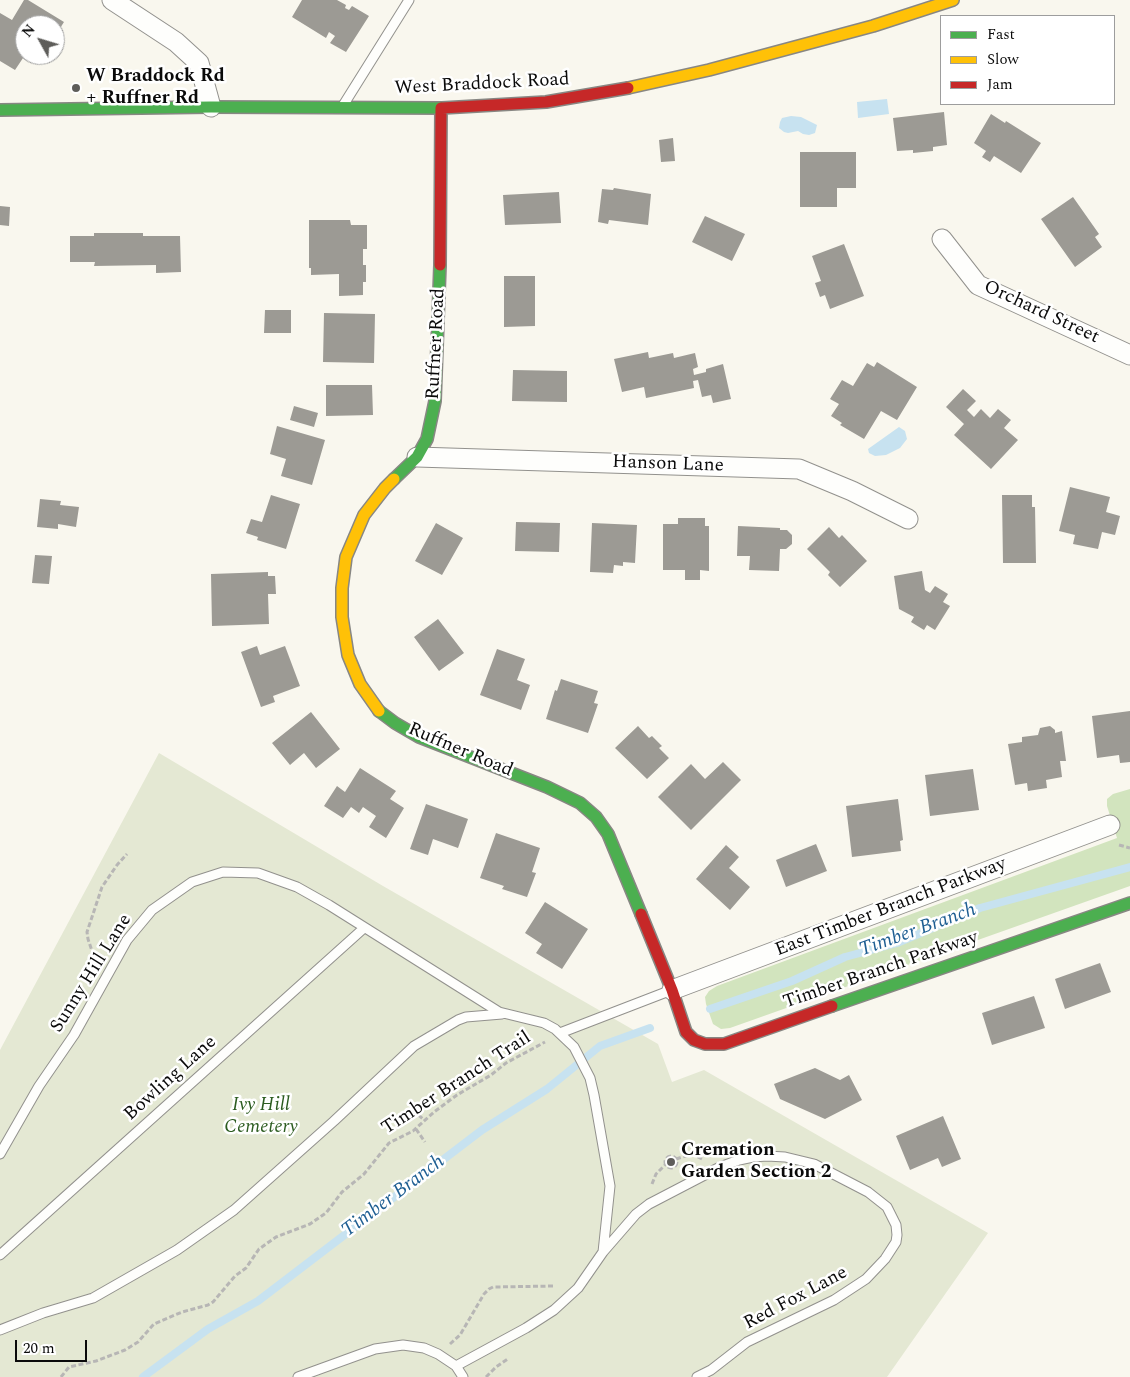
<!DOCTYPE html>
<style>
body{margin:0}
#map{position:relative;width:1130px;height:1377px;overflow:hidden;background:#f9f7ee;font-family:Spectral,serif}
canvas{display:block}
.legend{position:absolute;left:940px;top:15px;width:175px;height:90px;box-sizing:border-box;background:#fff;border:1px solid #9d9d9d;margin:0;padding:6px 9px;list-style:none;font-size:15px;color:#0a0a0a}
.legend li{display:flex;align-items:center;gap:10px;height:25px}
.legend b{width:25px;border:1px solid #9d9d9d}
.north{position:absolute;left:15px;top:15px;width:50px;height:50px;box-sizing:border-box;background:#fff;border:1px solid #9d9d9d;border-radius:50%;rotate:309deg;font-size:14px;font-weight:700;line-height:20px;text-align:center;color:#0a0a0a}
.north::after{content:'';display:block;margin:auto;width:18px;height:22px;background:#5e5d5a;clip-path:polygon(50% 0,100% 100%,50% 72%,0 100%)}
.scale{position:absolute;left:15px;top:1340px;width:72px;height:22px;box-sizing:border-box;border:2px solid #0a0a0a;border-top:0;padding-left:6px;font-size:15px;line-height:18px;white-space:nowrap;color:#0a0a0a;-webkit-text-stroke:4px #fff;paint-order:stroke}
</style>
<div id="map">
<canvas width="1130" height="1377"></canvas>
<ul class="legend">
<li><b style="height:6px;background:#4caf50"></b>Fast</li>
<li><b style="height:6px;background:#ffc107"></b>Slow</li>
<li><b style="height:6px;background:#c62828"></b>Jam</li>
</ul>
<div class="north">N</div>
<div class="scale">20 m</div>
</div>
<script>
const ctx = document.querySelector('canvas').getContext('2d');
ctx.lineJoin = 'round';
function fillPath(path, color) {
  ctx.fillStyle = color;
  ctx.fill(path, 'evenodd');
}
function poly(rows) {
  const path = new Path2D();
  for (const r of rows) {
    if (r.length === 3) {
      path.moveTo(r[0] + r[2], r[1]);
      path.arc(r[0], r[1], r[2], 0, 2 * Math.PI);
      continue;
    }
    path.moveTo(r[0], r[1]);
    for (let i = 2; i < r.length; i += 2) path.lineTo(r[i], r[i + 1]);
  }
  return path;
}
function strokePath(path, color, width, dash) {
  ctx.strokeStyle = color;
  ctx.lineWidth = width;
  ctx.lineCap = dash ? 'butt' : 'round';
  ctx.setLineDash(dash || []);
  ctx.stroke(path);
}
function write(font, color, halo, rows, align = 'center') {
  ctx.font = font + ' Spectral,serif';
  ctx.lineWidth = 5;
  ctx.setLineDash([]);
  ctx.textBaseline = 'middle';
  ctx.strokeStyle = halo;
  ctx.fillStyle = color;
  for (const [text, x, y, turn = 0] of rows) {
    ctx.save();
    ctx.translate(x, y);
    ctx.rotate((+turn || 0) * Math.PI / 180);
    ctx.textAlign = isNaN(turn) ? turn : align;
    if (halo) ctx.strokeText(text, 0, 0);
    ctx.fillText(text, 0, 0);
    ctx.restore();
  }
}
const forest = poly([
 [1130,789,1130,886,730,1028,721,1029,713,1024,706,1004,705,997,709,991,717,986,1117,838,1107,806,1107,799,1113,794]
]);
const cemetery = poly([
 [159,753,383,886,658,1044,672,1082,704,1070,988,1233,887,1377,0,1377,0,1050]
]);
const water = poly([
 [887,99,889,114,858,118,857,102],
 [791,116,801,117,817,125,815,133,809,135,803,134,798,131,788,133,784,132,779,128,780,122,782,118],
 [899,427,905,431,907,439,900,448,886,455,875,456,869,453,868,449]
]);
const stream = poly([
 [710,1009,792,981,845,957,897,943,980,908,1130,867],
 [143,1377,208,1329,258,1301,482,1130,547,1089,600,1046,650,1028]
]);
const building = poly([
 [24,0,28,0,64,22,55,36,55,25,25,25,25,55,15,70,0,61,0,13,12,20],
 [302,0,337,0,346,5,345,8,349,10,352,6,369,16,346,52,330,43,335,36,329,32,326,38,292,17],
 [944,112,947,145,933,147,933,151,913,153,913,150,897,151,893,118],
 [991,114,1005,123,1006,121,1041,143,1021,173,994,156,990,162,982,157,986,151,974,143],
 [673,138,675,161,661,162,659,140],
 [800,152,856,152,856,188,837,188,837,207,800,207],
 [614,188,651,194,648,225,609,220,608,224,598,222,602,189,613,190],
 [559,192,561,223,505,225,503,195],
 [1073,197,1099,234,1095,237,1102,247,1075,267,1041,219],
 [0,206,10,207,9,226,0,225],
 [705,216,745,234,732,261,692,242],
 [309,220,350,220,351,225,367,225,367,249,363,249,363,265,366,265,366,282,363,282,363,295,339,296,339,274,311,275,311,268,309,268],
 [94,233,143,233,143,236,180,236,181,272,156,273,156,265,94,266,95,262,70,262,70,236,94,236],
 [844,244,864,296,830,309,825,295,820,297,815,283,821,281,812,256],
 [504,276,535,276,535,326,504,327],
 [265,310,291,310,291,333,264,333],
 [324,313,375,314,374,363,323,362],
 [648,352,649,358,673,353,674,358,695,353,698,367,693,369,694,375,706,372,706,369,723,364,731,399,713,403,711,395,702,397,698,380,693,381,694,388,646,398,644,387,622,392,614,359],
 [877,362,917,387,897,420,881,411,864,439,840,425,842,423,831,416,839,404,830,399,842,380,853,386,867,363,874,367],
 [513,370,567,371,567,402,512,401],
 [326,385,372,385,373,415,326,416],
 [963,389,976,401,967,410,974,417,981,409,990,418,998,409,1011,420,1004,428,1018,440,991,469,954,435,964,424,946,407],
 [294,406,318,413,314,427,290,420],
 [277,426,325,440,312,485,281,476,286,459,270,454],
 [1070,487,1110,497,1106,512,1120,516,1115,535,1102,532,1098,549,1073,544,1075,535,1059,531],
 [271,495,300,504,286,549,257,540,258,537,246,533,251,519,262,522],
 [1002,495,1032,495,1032,507,1035,507,1036,563,1003,563],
 [40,499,61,501,60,505,79,507,76,527,58,524,58,529,37,527],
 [678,518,705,518,705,526,709,526,709,571,700,570,700,580,685,580,685,570,663,570,663,524,678,524],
 [516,522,560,523,559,552,515,551],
 [436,523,463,538,442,575,415,561],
 [592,523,637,525,635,563,623,562,623,566,614,565,613,573,590,572],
 [738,526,780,528,780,530,787,530,792,535,792,544,786,549,780,549,779,571,749,570,750,556,737,556],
 [829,527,839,538,842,535,867,561,840,587,828,575,830,572,807,549],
 [35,555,52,556,49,584,32,583],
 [922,571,925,590,930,593,935,586,948,594,943,602,950,606,935,630,927,625,924,630,911,622,914,617,899,609,894,576],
 [268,572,268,576,275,576,276,594,268,594,269,624,212,626,211,574],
 [438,619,464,653,439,671,414,637],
 [257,646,260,655,285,646,300,686,273,696,275,702,261,707,241,652],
 [497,649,525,659,517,680,530,685,521,710,480,695],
 [561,679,598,691,594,703,598,704,588,733,546,719,555,690,557,691],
 [1130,711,1130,762,1120,763,1119,755,1097,758,1092,716],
 [311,712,340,749,316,768,304,753,290,765,272,743],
 [638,726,649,738,652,736,662,746,659,748,669,758,647,779,615,748],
 [1050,726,1055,730,1055,733,1062,731,1066,761,1060,761,1062,777,1046,780,1047,788,1028,791,1027,783,1015,785,1008,744,1022,742,1022,737,1038,735,1040,728],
 [723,762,741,780,691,830,658,797,691,764,705,779],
 [360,768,396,791,390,799,404,808,386,838,369,827,376,816,363,807,359,813,351,807,343,818,324,806,337,786,345,792],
 [973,769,979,810,930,816,925,775],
 [898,799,903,840,900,841,901,851,852,857,846,806],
 [426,804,468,819,458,848,433,839,428,855,410,849],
 [496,833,540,848,532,872,536,873,527,897,502,889,504,886,480,878],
 [816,844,827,871,786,887,776,860],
 [726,845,739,857,729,868,750,887,730,910,696,879],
 [545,902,588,929,562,969,536,953,542,944,525,933],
 [1100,963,1111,992,1065,1009,1055,979],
 [1034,996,1045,1028,992,1045,982,1013],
 [815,1068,840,1080,849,1075,862,1100,825,1119,780,1099,774,1084],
 [943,1116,961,1159,942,1167,938,1158,910,1170,896,1136]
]);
const path = poly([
 [1119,845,1130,848],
 [96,963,88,939,87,932,102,887,117,865,127,854],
 [413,1110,424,1120],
 [416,1129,425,1142],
 [671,1162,6],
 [676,1159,689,1155,694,1155,702,1159],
 [652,1184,656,1174,666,1164],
 [450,1344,460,1335,484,1294,489,1289,493,1287,554,1286],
 [61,1377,69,1367,96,1361,125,1350,138,1342,154,1324,182,1312,208,1305,213,1302,235,1276,246,1268,259,1249,276,1237,310,1224,326,1213,342,1192,364,1174,389,1143,413,1131,434,1112,457,1095,491,1075,506,1063,545,1042],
 [486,1377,496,1367,509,1358]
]);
const lane = poly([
 [344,104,409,0],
 [560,1033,669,991],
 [0,1154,39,1086,74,1035,127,940,152,910,192,882,223,872,258,873,297,887,329,905,499,1012,544,1023,555,1029,574,1047,590,1078,594,1095,610,1186,603,1252,578,1288,554,1310,526,1328,456,1366],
 [603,1252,636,1214,649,1204,720,1167,739,1160,753,1157,767,1156,785,1157,814,1164,868,1192,887,1207,896,1225,897,1235,896,1242,885,1259,866,1279,834,1300,747,1342,711,1370,697,1377],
 [0,1255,364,928],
 [0,1330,43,1313,93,1298,177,1250,234,1210,334,1121,414,1046,458,1020,466,1017,502,1014],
 [298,1377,375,1349,403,1345,424,1348,438,1354,456,1366,463,1377]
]);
const street = poly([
 [112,0,176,42,199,63,211,107],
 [942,239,978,285,1130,355],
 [417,457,799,469,852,491,908,519],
 [672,990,1110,825]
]);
const fast = poly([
 [0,110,211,107,442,108],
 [394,479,417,457,427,439,435,401,440,265],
 [379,711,395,723,419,737,547,787,580,803,596,817,608,834,641,914],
 [832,1006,1130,903]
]);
const slow = poly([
 [628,88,709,70,873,26,953,0],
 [379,711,360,684,348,655,342,617,342,588,346,557,364,515,385,488,394,479]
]);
const jam = poly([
 [442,108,546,102,628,88],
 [440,265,441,108],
 [641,914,672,990,686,1032,694,1040,705,1044,724,1044,832,1006]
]);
const markers = [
 [76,88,5,"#5e5d5a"],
 [671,1162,5,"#5e5d5a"]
];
const poiNames = [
 ["W Braddock Rd",86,77],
 ["+ Ruffner Rd",86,99],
 ["Cremation",681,1151],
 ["Garden Section 2",681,1173]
];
const streetNames = [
 ["West Braddock Road",482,85,-3],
 ["Orchard Street",1041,313,25],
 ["Ruffner Road",437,344,-87],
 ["Hanson Lane",668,465,2],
 ["Ruffner Road",460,751,23],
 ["East Timber Branch Parkway",891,908,-21],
 ["Timber Branch Parkway",881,971,-19],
 ["Sunny Hill Lane",92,974,-58],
 ["Bowling Lane",171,1079,-42],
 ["Timber Branch Trail",457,1084,-33],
 ["Red Fox Lane",796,1299,-28]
];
const parkNames = [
 ["Ivy Hill",261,1106],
 ["Cemetery",261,1128]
];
const waterNames = [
 ["Timber Branch",918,931,-20],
 ["Timber Branch",394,1197,-37]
];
fillPath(forest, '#d2e4be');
fillPath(cemetery, '#e4e8d3');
fillPath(water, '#c7e2f0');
strokePath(stream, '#c7e2f0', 8);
fillPath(building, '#9c9a94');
strokePath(lane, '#92918d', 11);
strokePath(street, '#92918d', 21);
strokePath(fast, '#888783', 14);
strokePath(slow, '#888783', 14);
strokePath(jam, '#888783', 14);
strokePath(path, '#b7b6b5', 3, [5, 2.5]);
strokePath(lane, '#fefefc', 9);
strokePath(street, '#fefefc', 19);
strokePath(fast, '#4caf50', 11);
strokePath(slow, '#ffc107', 11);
strokePath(jam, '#c62828', 11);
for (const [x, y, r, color] of markers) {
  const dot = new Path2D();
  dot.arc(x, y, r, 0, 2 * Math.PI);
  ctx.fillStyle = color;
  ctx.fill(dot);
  strokePath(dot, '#fff', 2);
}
write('bold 19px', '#0a0a0a', '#fff', poiNames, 'left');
write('19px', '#0a0a0a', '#fff', streetNames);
write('italic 19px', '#2c5c20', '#fff', parkNames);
write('italic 20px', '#1e5e92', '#fff', waterNames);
</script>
